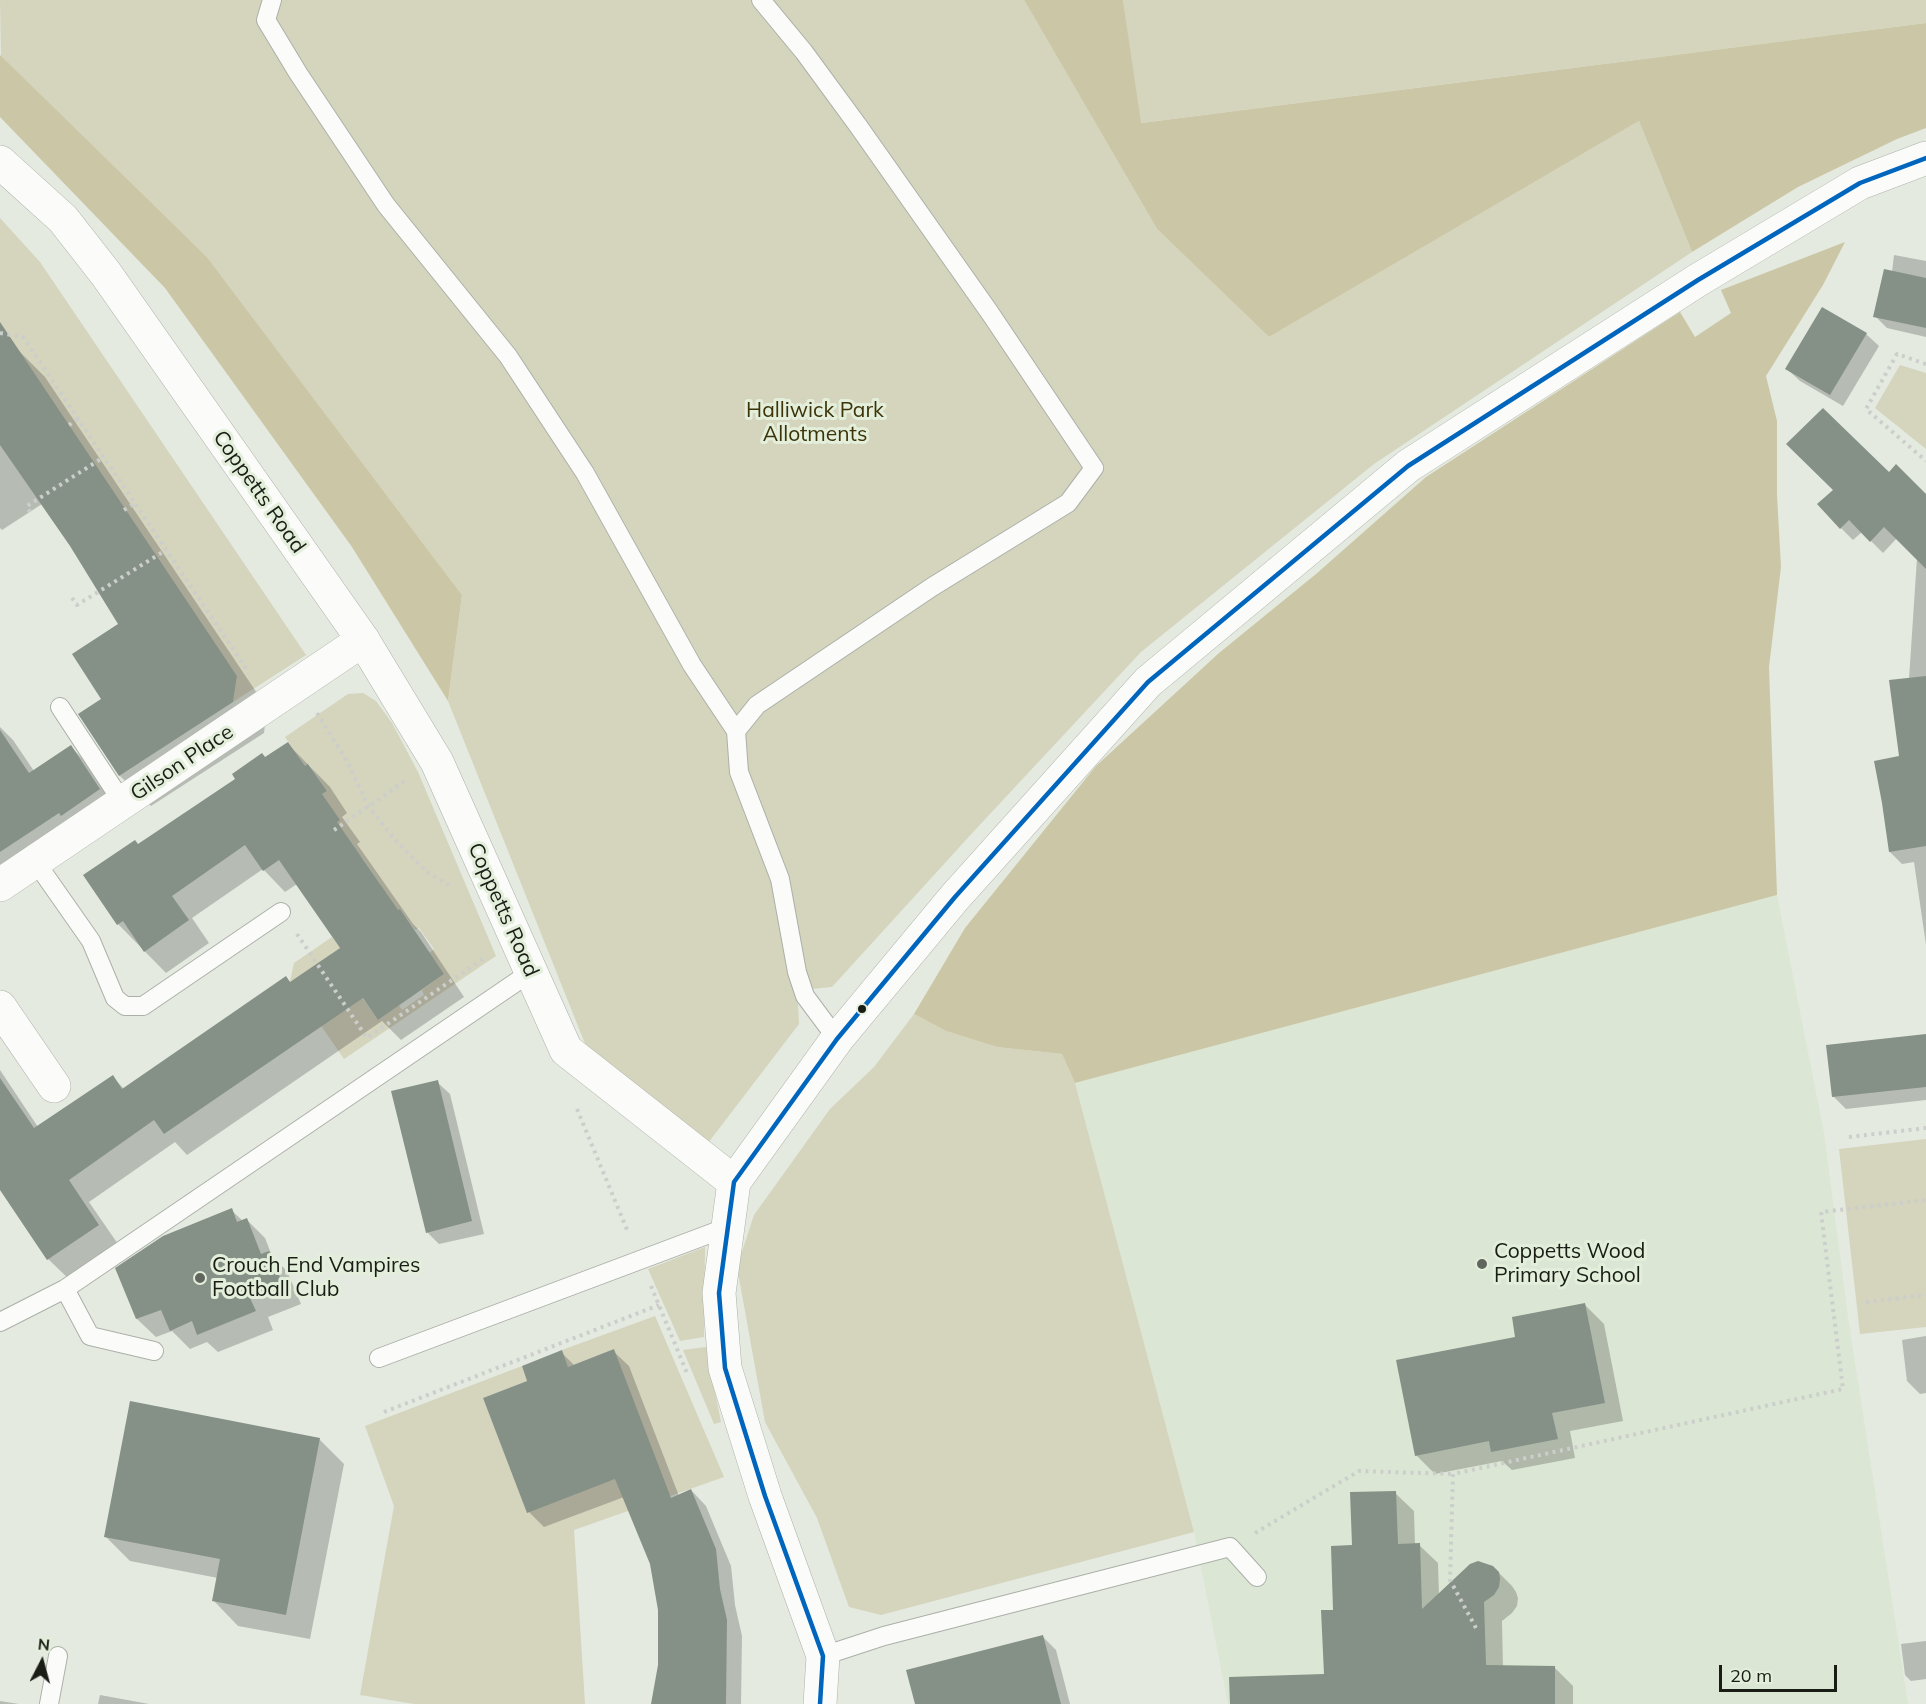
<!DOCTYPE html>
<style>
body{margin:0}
#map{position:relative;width:1926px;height:1704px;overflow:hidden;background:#e4eae0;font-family:Mulish,sans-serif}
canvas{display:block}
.north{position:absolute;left:12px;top:1632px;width:60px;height:60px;-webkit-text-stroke:4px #e3efdb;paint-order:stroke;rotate:6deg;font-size:16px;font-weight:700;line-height:24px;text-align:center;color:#191d16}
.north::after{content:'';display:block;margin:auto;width:21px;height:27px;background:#191d16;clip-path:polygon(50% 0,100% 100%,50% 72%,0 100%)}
.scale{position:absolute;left:1719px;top:1665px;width:118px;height:27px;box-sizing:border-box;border:3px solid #191d16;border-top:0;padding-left:8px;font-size:18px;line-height:21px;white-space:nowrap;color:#191d16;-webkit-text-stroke:4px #e3efdb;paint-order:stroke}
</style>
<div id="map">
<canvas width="1926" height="1704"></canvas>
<div class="north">N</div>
<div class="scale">20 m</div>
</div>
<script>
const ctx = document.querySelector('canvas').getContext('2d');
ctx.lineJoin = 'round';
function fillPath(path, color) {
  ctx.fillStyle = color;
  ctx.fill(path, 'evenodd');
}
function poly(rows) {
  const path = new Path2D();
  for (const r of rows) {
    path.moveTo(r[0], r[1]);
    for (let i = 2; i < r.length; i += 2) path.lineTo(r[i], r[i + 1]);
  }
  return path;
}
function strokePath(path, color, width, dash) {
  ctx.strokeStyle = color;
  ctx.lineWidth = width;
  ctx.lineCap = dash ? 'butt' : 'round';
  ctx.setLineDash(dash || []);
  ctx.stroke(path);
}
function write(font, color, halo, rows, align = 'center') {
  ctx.font = font + ' Mulish,sans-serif';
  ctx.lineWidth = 6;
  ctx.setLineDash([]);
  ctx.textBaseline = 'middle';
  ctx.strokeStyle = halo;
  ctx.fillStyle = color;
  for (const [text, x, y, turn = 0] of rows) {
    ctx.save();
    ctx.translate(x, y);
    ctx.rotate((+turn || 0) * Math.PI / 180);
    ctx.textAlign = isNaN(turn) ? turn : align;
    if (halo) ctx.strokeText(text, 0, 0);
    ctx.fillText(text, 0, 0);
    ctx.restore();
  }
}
const built = poly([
 [1777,895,1824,1133,1848,1317,1908,1704,1228,1704,1194,1532,1075,1083]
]);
const green = poly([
 [0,0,1024,0,1157,229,1269,337,1639,121,1692,252,1374,464,1141,652,975,830,832,987,811,989,798,1003,799,1024,708,1143,586,1046,448,701,462,595,207,257,1,57],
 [1123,0,1926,0,1926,23,1140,123],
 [0,218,40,262,306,655,233,702,237,676,0,342],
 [1900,365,1926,373,1926,449,1875,408],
 [363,693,376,701,392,723,418,772,496,956,344,1059,290,981,294,963,332,937,340,948,331,954,378,1020,399,1005,402,1010,424,995,422,990,444,974,429,953,434,949,419,928,415,930,400,909,392,915,380,884,361,856,354,860,322,794,327,791,309,764,305,766,285,737,348,694],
 [914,1014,946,1031,997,1047,1062,1054,1075,1083,1194,1532,881,1615,849,1607,817,1518,765,1422,737,1267,754,1215,830,1109,874,1067],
 [1926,1139,1926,1327,1860,1334,1839,1149],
 [705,1247,704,1337,680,1341,648,1269],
 [655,1316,724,1477,574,1530,585,1704,414,1704,360,1695,394,1506,365,1426,522,1366,527,1381,483,1398,527,1512,657,1463,614,1349,568,1367,562,1350],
 [706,1347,721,1422,714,1424,683,1350]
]);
const forest = poly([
 [1024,0,1123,0,1141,123,1926,23,1926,128,1897,139,1798,187,1692,252,1639,121,1269,337,1157,229],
 [0,55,207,257,462,595,448,701,352,547,165,288,0,117],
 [1845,242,1823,285,1766,376,1777,421,1777,495,1781,567,1769,667,1777,895,1075,1083,1062,1054,997,1047,946,1031,914,1014,965,928,1096,766,1219,653,1316,574,1426,477,1680,312,1695,337,1731,313,1721,290]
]);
const shadow = poly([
 [1894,255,1926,261,1926,337,1887,328,1875,316,1892,272],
 [1866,334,1879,346,1843,406,1800,381,1787,369],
 [0,343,14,346,45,377,267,708,264,733,151,806,120,776,80,715,103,700,120,624,71,545,42,504,2,530,0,528],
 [1889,474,1926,496,1926,945,1914,862,1902,864,1890,852,1909,679,1917,558,1897,538,1883,553,1862,532,1853,540,1841,528],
 [0,727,13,740,34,771,71,747,96,772,124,814,0,893],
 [288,744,330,787,347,813,342,817,360,842,357,844,413,924,421,932,464,997,401,1040,382,1021,187,1155,175,1142,89,1202,120,1247,70,1280,48,1259,0,1187,0,1070,38,1127,113,1077,124,1089,286,978,291,983,342,949,297,884,285,892,263,869,192,918,209,943,166,973,118,924,138,845],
 [1926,1035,1926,1100,1846,1109,1833,1096],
 [437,1082,450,1094,484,1234,439,1244,427,1232],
 [231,1210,243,1221,247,1220,265,1238,272,1256,287,1271,301,1304,268,1317,273,1330,218,1352,207,1342,190,1349,172,1331,156,1337,137,1319,117,1269],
 [1585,1305,1604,1324,1623,1421,1570,1431,1575,1458,1512,1470,1502,1461,1435,1474,1416,1455,1517,1339],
 [1926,1336,1926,1393,1920,1394,1907,1381,1902,1340],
 [613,1351,629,1366,679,1496,691,1490,706,1506,731,1566,735,1605,742,1636,741,1704,653,1704,659,1665,659,1610,651,1563,624,1497,544,1527,529,1512,529,1381,561,1352,575,1366],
 [319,1439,344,1464,310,1639,238,1626,214,1601,218,1578,130,1561,106,1537],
 [1395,1493,1414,1511,1415,1545,1419,1545,1438,1563,1439,1596,1478,1562,1493,1567,1512,1586,1516,1592,1518,1598,1517,1606,1512,1613,1502,1621,1503,1667,1554,1667,1573,1686,1573,1704,1287,1704,1325,1675,1335,1611,1354,1546],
 [1043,1637,1056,1650,1070,1704,917,1704],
 [1926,1641,1926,1679,1911,1681,1905,1675,1901,1644],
 [100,1695,149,1704,98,1704],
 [0,1701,19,1704,0,1704]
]);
const building = poly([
 [1884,269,1926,278,1926,328,1873,317],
 [1822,307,1867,333,1830,395,1785,369],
 [0,322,237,676,233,702,119,776,78,714,101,699,72,654,118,624,70,546,0,445],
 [1823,408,1889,472,1896,464,1926,494,1926,569,1884,527,1870,542,1849,520,1840,529,1817,504,1833,490,1786,444],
 [1926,676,1926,846,1889,852,1882,803,1874,761,1899,756,1889,680],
 [0,730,29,773,71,745,100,789,61,816,59,813,0,852],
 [288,742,305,766,308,764,327,791,322,794,340,820,337,822,398,910,400,909,444,974,378,1020,363,998,164,1134,154,1120,69,1180,99,1225,47,1260,0,1190,0,1078,34,1128,113,1075,122,1089,286,976,290,982,340,948,279,860,263,871,245,845,172,896,189,920,144,952,123,921,117,925,83,875,135,840,138,844,235,779,232,774,262,753,265,757],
 [1926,1034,1926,1087,1832,1097,1826,1045],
 [438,1080,472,1221,426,1233,391,1091],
 [232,1208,237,1222,247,1218,261,1254,269,1251,283,1285,250,1298,256,1311,197,1335,192,1321,170,1331,161,1310,136,1319,115,1268,163,1236],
 [1585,1303,1605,1403,1552,1413,1558,1439,1491,1452,1489,1441,1415,1456,1396,1360,1515,1337,1512,1317],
 [614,1349,671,1498,691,1489,716,1549,720,1589,727,1620,726,1704,651,1704,658,1665,658,1610,650,1564,615,1479,527,1513,483,1398,527,1381,522,1366,562,1350,568,1367],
 [130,1401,320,1438,286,1615,212,1601,220,1559,104,1537],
 [1396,1491,1398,1544,1420,1543,1422,1609,1470,1564,1478,1561,1493,1566,1499,1572,1500,1579,1499,1587,1494,1595,1484,1602,1486,1665,1555,1666,1555,1704,1230,1704,1229,1677,1324,1674,1321,1610,1333,1610,1331,1546,1352,1545,1350,1492],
 [1043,1635,1061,1704,915,1704,906,1670]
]);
const path = poly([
 [0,333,23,337,249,673],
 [1926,364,1897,354,1866,409,1926,461],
 [69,425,78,419],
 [124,510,135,503],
 [30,512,27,506,104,457],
 [72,598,77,605,166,550],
 [317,713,347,761,368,806,396,841,427,872,452,887],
 [334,830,405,781],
 [297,934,367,1038,486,957],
 [577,1109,628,1232],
 [1849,1137,1926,1128],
 [651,1286,687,1373],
 [1866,1302,1926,1295],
 [384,1412,659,1305],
 [1255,1533,1359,1471,1453,1474],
 [1476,1628,1450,1580,1453,1474,1843,1389,1821,1212,1926,1200]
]);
const service = poly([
 [272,0,266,20,298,73,386,205,508,356,585,473,692,665,736,731,739,772,780,879,797,972,805,996,837,1039],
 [60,707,123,803],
 [736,731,757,705,932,587,1068,503,1094,468,990,313,859,127,804,52,761,0],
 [35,861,91,941,115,998,125,1006,143,1006,281,912],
 [0,1322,65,1289],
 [154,1351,90,1336,65,1289,531,972],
 [379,1358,728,1227],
 [823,1656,884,1636,1230,1547,1257,1577],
 [49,1704,58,1656]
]);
const minor = poly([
 [0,885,363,640],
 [0,1007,54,1086]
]);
const tertiary = poly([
 [0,162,63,219,106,274,363,640,437,762,566,1050,734,1182],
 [820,1704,823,1656,765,1496,725,1368,719,1293,734,1182,837,1039,955,897,1148,682,1408,466,1698,280,1860,183,1926,158]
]);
const bus1 = poly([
 [820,1704,823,1656,765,1496,725,1368,719,1293,734,1182,837,1039,955,897,1148,682,1408,466,1698,280,1860,183,1926,158]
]);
const markers = [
 [862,1009,5,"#191d16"],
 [1482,1264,6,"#60655d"],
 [200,1278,6,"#60655d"]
];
const parkNames = [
 ["Halliwick Park",815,411],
 ["Allotments",815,435]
];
const streetNames = [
 ["Coppetts Road",259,492,55],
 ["Gilson Place",182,763,-34],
 ["Coppetts Road",503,910,66]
];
const poiNames = [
 ["Coppetts Wood",1494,1252],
 ["Primary School",1494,1276],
 ["Crouch End Vampires",212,1266],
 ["Football Club",212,1290]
];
fillPath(built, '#dbe7d4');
fillPath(green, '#d5d4bd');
fillPath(forest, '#cbc7a6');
fillPath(shadow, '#0003');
fillPath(building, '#859086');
strokePath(service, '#abb0a8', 20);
strokePath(minor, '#abb0a8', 34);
strokePath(tertiary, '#abb0a8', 34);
strokePath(path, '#cccecb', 4, [3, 4.5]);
strokePath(service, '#fbfcfa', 18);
strokePath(minor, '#fbfcfa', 33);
strokePath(tertiary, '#fbfcfa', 33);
strokePath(bus1, '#0065bd', 4.5);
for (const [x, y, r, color] of markers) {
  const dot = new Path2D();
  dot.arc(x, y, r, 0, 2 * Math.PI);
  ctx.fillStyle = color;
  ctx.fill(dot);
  strokePath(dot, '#e3efdb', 2);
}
write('21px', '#3c3308', '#e3efdb', parkNames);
write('21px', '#191d16', '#e3efdb', streetNames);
write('21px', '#191d16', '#e3efdb', poiNames, 'left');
</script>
